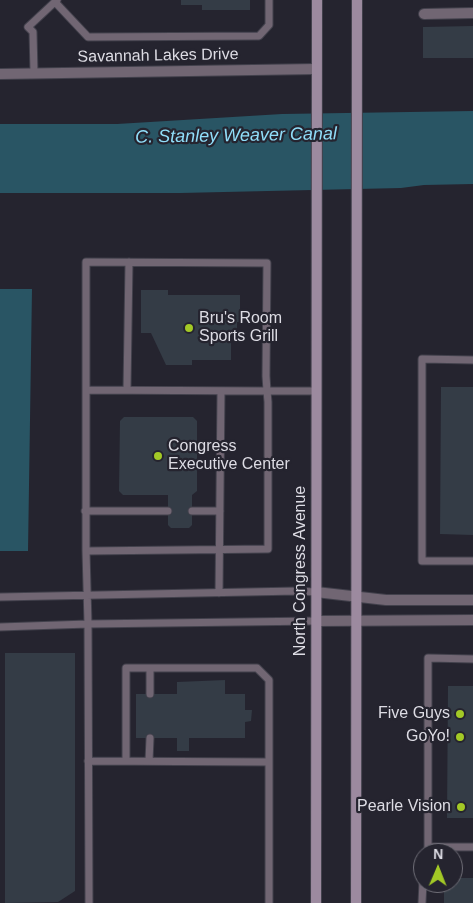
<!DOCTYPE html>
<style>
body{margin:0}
#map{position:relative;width:473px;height:903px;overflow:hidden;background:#25242f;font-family:Arial,sans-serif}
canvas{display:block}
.north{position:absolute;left:413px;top:843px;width:50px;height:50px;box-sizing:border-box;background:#25242f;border:1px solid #6f6e77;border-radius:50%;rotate:1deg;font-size:14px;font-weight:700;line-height:20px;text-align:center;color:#dddce4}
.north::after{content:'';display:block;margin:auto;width:18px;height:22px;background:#a3c926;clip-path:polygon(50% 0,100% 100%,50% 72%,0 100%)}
</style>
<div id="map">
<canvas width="473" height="903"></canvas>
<div class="north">N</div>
</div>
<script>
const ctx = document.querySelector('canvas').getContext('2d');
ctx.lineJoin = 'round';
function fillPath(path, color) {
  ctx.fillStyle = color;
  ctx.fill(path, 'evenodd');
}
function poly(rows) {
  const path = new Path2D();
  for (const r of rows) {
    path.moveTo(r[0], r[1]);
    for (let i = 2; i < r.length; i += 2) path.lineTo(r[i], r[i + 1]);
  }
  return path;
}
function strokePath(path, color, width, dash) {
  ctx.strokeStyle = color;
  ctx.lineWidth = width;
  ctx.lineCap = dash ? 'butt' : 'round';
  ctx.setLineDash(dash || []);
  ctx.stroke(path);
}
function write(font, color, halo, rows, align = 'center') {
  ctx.font = font + ' Arial,sans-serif';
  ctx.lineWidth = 4.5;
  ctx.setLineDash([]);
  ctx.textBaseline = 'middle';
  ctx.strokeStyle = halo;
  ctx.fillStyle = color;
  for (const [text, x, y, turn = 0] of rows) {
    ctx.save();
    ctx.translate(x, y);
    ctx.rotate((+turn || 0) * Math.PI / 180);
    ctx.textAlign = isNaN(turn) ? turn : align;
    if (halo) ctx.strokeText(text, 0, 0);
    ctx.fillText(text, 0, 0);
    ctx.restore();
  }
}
const water = poly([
 [473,111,473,184,424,185,401,188,180,193,0,193,0,124,117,124,282,114],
 [0,289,32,289,28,551,0,551]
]);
const building = poly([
 [181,0,250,0,250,10,202,10,202,5,181,5],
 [473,26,473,58,423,58,423,27],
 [141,290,168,290,168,295,240,295,240,322,237,322,237,334,231,334,231,360,192,360,192,365,166,365,151,333,141,333],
 [441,387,473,387,473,535,440,534],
 [124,417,193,417,197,421,197,491,192,495,192,525,189,528,171,528,168,525,168,495,123,495,119,491,120,421],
 [5,653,75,653,75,891,58,902,5,903],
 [225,680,225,694,245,694,245,710,252,710,251,721,245,722,245,738,189,738,189,751,177,751,177,738,136,738,136,694,177,694,177,682],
 [448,686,473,686,473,818,447,818],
 [453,878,473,878,473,903,444,903,444,883,453,883]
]);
const lane = poly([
 [55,2,88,37,259,36,269,25,269,0],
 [34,73,33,32,28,27,57,0],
 [473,360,422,359,422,561,473,561],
 [86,390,86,551],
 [127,390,129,262],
 [85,511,168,511],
 [192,511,220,511],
 [219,593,221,391],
 [0,597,297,591,316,592],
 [0,627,88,624,316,621],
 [150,668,150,694],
 [88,761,269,762,269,680,257,668,126,668,126,761],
 [149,761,150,738],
 [428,847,473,847],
 [428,853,428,658,473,659],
 [89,903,88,624,86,551,268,549,268,402,267,391,266,376,267,263,86,262,86,390,267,391,316,391],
 [269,903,269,762],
 [422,903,423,881]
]);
const street = poly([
 [424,14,473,13],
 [0,74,316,69],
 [316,592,386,600,473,600],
 [316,621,473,620]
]);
const secondary = poly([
 [316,903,317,0],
 [356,903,357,0]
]);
const markers = [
 [189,328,5,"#a3c926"],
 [158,456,5,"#a3c926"],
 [460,714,5,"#a3c926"],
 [460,737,5,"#a3c926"],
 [461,807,5,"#a3c926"]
];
const streetNames = [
 ["Savannah Lakes Drive",158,56,-1],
 ["North Congress Avenue",301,571,-90]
];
const poiNames = [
 ["Bru's Room",199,319,"left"],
 ["Sports Grill",199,337,"left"],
 ["Congress",168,447,"left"],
 ["Executive Center",168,465,"left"],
 ["Five Guys",450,714],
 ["GoYo!",450,737],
 ["Pearle Vision",451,807]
];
const waterNames = [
 ["C. Stanley Weaver Canal",236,136,-1]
];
fillPath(water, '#295564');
fillPath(building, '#343c46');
strokePath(lane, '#42414c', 9);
strokePath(street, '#42414c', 12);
strokePath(secondary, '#42414c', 12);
strokePath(lane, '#716673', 7);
strokePath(street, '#716673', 10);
strokePath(secondary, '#9c8a9f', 10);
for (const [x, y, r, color] of markers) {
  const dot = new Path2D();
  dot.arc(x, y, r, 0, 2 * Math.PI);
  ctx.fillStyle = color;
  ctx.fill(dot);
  strokePath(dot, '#25242f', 2);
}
write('16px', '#dddce4', '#25242f', streetNames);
write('16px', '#dddce4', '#25242f', poiNames, 'right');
write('italic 18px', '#90ddf8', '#25242f', waterNames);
</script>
